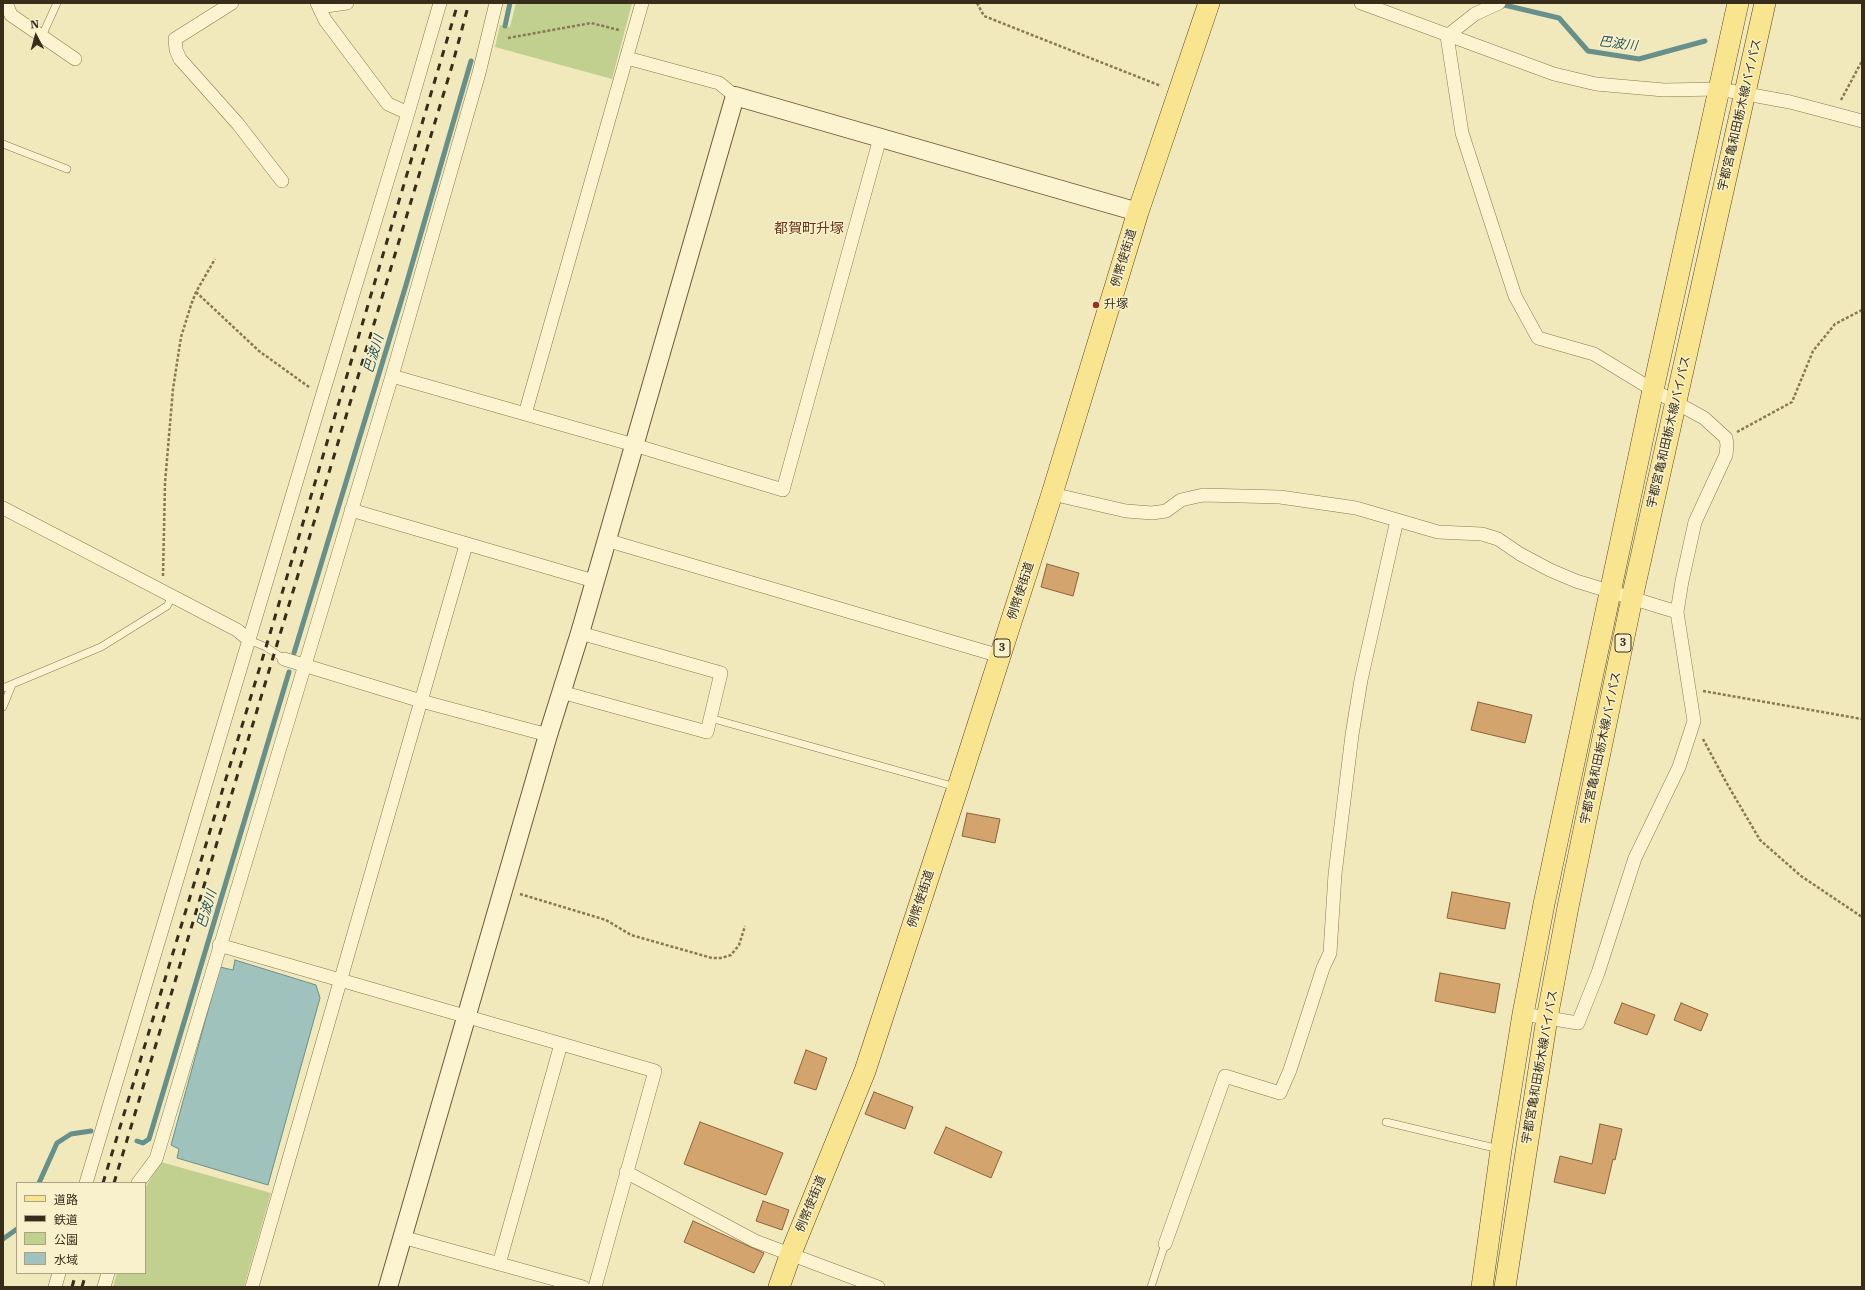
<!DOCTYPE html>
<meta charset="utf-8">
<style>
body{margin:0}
#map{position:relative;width:1865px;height:1290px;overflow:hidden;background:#f1e8bc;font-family:"IBM Plex Serif","Noto Sans JP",serif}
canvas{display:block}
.frame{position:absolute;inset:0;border:4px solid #382c1a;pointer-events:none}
.legend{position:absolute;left:16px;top:1182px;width:130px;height:92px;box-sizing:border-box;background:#f8f1cc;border:1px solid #aba285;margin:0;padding:5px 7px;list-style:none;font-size:12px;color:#382c1a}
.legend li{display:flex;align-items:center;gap:8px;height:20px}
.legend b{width:20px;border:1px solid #aba285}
.north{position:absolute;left:16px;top:16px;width:40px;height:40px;-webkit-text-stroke:3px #f8f1cc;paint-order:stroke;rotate:354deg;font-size:11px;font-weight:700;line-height:16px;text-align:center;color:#382c1a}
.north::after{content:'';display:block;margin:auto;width:14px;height:18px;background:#382c1a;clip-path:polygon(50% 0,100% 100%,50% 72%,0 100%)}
</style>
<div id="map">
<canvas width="1865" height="1290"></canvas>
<div class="frame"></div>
<ul class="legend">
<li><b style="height:5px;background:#f9e58f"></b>道路</li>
<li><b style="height:5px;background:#382c1a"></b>鉄道</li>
<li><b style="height:11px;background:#c1d08f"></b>公園</li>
<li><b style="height:11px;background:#a0c2bc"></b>水域</li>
</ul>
<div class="north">N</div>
</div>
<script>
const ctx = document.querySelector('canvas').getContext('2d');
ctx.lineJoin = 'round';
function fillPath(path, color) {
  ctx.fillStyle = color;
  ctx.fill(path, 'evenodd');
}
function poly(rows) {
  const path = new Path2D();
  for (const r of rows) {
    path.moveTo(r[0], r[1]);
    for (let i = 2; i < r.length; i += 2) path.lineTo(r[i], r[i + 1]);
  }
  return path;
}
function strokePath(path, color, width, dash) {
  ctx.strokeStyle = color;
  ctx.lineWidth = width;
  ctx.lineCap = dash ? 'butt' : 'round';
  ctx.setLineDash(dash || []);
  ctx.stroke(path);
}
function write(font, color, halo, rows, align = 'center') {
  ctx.font = font + ' "IBM Plex Serif","Noto Sans JP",serif';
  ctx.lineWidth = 3;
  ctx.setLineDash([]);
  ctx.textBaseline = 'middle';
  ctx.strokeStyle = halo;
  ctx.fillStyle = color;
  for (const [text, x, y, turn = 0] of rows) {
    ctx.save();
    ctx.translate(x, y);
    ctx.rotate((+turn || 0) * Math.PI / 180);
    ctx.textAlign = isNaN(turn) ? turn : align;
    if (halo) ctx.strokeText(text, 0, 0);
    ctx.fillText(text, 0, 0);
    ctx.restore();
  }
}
const green = poly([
 [516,3,632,3,612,79,495,47,500,25,510,27],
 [161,1162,271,1193,244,1287,113,1287,117,1273,145,1273,145,1188]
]);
const water = poly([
 [235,960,316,985,320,998,268,1185,177,1158,179,1149,171,1145,220,967,233,970,235,960]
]);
const stream = poly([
 [1500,4,1559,18,1588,51,1639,59,1705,41],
 [505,26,510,3],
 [294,653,406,285,471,61],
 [137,1141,143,1143,149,1139,289,672],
 [39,1183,57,1143,71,1134,91,1131],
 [3,1239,17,1229]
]);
const building = poly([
 [1047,564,1079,573,1073,596,1041,587,1047,564],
 [1478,702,1532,715,1525,743,1471,730,1478,702],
 [967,813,1000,819,995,843,962,836,967,813],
 [1452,892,1510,903,1505,929,1447,918,1452,892],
 [1440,973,1500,984,1495,1013,1435,1001,1440,973],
 [1622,1003,1655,1015,1647,1035,1614,1023,1622,1003],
 [1681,1003,1708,1014,1701,1031,1674,1020,1681,1003],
 [806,1050,827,1058,816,1090,794,1083,806,1050],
 [874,1092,913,1107,905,1129,865,1114,874,1092],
 [700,1122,783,1153,766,1195,684,1164,700,1122],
 [1600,1124,1622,1129,1615,1160,1613,1159,1605,1194,1554,1182,1560,1156,1592,1164,1600,1124],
 [946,1127,1002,1152,991,1178,934,1153,946,1127],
 [763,1201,789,1210,782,1230,756,1221,763,1201],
 [693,1221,764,1253,754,1273,684,1242,693,1221]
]);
const path = poly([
 [977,3,984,16,1161,86],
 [508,38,591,23,619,30],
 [1841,100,1862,61],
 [196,292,259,351,309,387],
 [1737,432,1792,402,1813,351,1835,324,1862,310],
 [163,576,165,483,173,389,181,337,191,305,196,292,215,259],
 [1703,691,1862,719],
 [1703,739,1726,782,1760,840,1801,876,1862,917],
 [520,894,606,920,631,935,712,958,721,958,731,955,739,945,745,926]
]);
const lane = poly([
 [42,36,57,3],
 [3,144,67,169],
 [249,640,266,647,284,659],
 [3,688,101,647,167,606,173,596],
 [3,707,12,685],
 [710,718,956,787],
 [1386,1122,1499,1149],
 [1151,1287,1165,1244]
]);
const street = poly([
 [6,3,11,15,75,59],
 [232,3,175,39,176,50,180,59,238,124,282,181],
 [317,3,325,20,388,104,408,113],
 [1361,3,1554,74,1596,84,1664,90,1719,89,1790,102,1862,121],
 [319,7,347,3],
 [1447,36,1462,133,1515,296,1538,338,1594,354,1653,390,1704,418,1726,438,1727,445,1726,455,1695,522,1682,581,1677,612,1694,721,1679,767,1635,858,1598,973,1578,1023,1523,1014],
 [1447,36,1475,14,1499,3],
 [627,58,719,83,735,96],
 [392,376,634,445,783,490,880,138],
 [525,414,642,3],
 [1052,494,1126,511,1152,513,1166,511,1181,500,1203,495,1280,497,1356,508,1438,532,1482,534,1498,539,1520,554,1550,570,1576,581,1677,612],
 [3,508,237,630,249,640],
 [351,510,594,581],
 [606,540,1000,656],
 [284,659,421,701,548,735],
 [561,692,707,732,721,673,580,633],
 [219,945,655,1071,595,1287],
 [626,1172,755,1241,878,1287],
 [86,1183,323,393,408,113,440,3],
 [138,1183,156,1159,392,376,479,73,496,3],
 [402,1237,583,1287],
 [1165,1244,1225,1076,1280,1093,1290,1070,1323,968,1330,953,1335,874,1352,735,1361,680,1397,520],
 [499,1264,561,1044],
 [55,1287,59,1273],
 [104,1287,108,1273],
 [252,1287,466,545]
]);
const secondary = poly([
 [388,1287,548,735,580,633,735,96,1138,212]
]);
const primary = poly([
 [779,1287,791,1253,865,1071,958,787,1052,494,1138,212,1209,3],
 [1482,1287,1501,1150,1523,1014,1544,904,1653,390,1738,3],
 [1505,1287,1547,1018,1568,907,1632,598,1765,3]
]);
const rail = poly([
 [103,1183,266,647,458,3],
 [114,1183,452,66,469,3],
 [72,1287,76,1273],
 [82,1287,86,1273]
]);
const markers = [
 [1096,305,4,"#9e2e1f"]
];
const shields = [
 [1623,643,16],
 [1002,648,16]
];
const shieldNames = [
 ["3",1623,643],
 ["3",1002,648]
];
const streetNames = [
 ["宇都宮亀和田栃木線バイパス",1740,115,-77],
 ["例幣使街道",1124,258,-73],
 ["宇都宮亀和田栃木線バイパス",1669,432,-77],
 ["例幣使街道",1021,591,-72],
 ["宇都宮亀和田栃木線バイパス",1601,748,-78],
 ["例幣使街道",921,899,-72],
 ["宇都宮亀和田栃木線バイパス",1540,1067,-80],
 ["例幣使街道",811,1204,-68]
];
const poiNames = [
 ["升塚",1104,305]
];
const waterNames = [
 ["巴波川",1618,44,7],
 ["巴波川",374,354,-73],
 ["巴波川",207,909,-73]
];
const quarterNames = [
 ["都賀町升塚",809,229]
];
fillPath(green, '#c1d08f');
fillPath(water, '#a0c2bc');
strokePath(water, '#67908b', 1);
strokePath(stream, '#67908b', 5);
fillPath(building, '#d3a46e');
strokePath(building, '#8b6338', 1);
strokePath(lane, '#8a7754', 8);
strokePath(street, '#8a7754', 14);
strokePath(secondary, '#6c5838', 20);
strokePath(primary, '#574429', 22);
strokePath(path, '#8a7754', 2.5, [3, 2]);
strokePath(lane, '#fcf4d0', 7);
strokePath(street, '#fcf4d0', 13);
strokePath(secondary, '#fcf4d0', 18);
strokePath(primary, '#f9e58f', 21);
strokePath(rail, '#382c1a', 3, [7, 7]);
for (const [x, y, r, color] of markers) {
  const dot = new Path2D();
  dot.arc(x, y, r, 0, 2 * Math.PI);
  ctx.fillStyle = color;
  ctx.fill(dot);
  strokePath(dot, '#f8f1cc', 1.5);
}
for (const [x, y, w] of shields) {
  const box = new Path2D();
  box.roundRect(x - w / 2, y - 9, w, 18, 3);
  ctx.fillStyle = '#f8f1cc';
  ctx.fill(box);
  strokePath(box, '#382c1a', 1);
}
write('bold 11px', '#382c1a', null, shieldNames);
write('12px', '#382c1a', '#f8f1cc', streetNames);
write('12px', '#382c1a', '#f8f1cc', poiNames, 'left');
write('italic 13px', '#285659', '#f8f1cc', waterNames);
write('14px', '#683116', '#f8f1cc', quarterNames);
</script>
